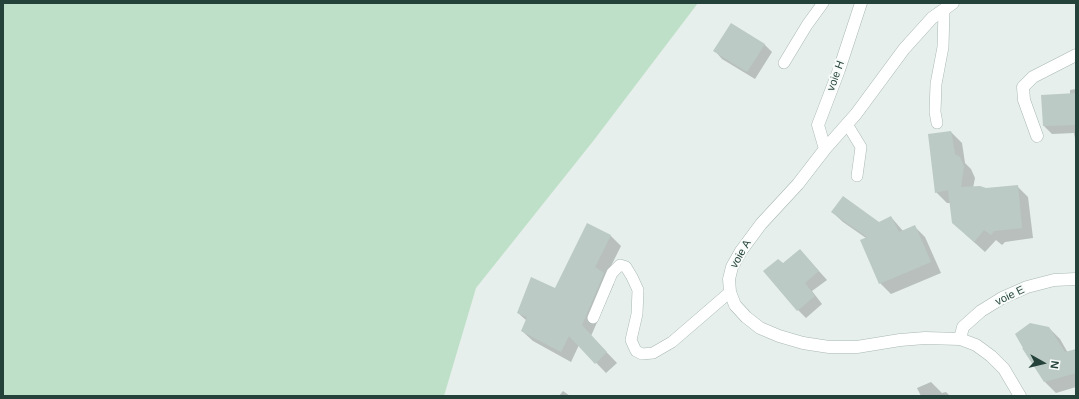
<!DOCTYPE html>
<style>
body{margin:0}
#map{position:relative;width:1079px;height:399px;overflow:hidden;background:#e6efeb;font-family:Arial,sans-serif}
canvas{display:block}
.frame{position:absolute;inset:0;border:4px solid #24423a;pointer-events:none}
.north{position:absolute;left:1023px;top:343px;width:40px;height:40px;-webkit-text-stroke:3px #f7fbf9;paint-order:stroke;rotate:98deg;font-size:11px;font-weight:700;line-height:16px;text-align:center;color:#24423a}
.north::after{content:'';display:block;margin:auto;width:14px;height:18px;background:#24423a;clip-path:polygon(50% 0,100% 100%,50% 72%,0 100%)}
</style>
<div id="map">
<canvas width="1079" height="399"></canvas>
<div class="frame"></div>
<div class="north">N</div>
</div>
<script>
const ctx = document.querySelector('canvas').getContext('2d');
ctx.lineJoin = 'round';
function fillPath(path, color) {
  ctx.fillStyle = color;
  ctx.fill(path, 'evenodd');
}
function poly(rows) {
  const path = new Path2D();
  for (const r of rows) {
    path.moveTo(r[0], r[1]);
    for (let i = 2; i < r.length; i += 2) path.lineTo(r[i], r[i + 1]);
  }
  return path;
}
function strokePath(path, color, width, dash) {
  ctx.strokeStyle = color;
  ctx.lineWidth = width;
  ctx.lineCap = dash ? 'butt' : 'round';
  ctx.setLineDash(dash || []);
  ctx.stroke(path);
}
function write(font, color, halo, rows, align = 'center') {
  ctx.font = font + ' Arial,sans-serif';
  ctx.lineWidth = 4;
  ctx.setLineDash([]);
  ctx.textBaseline = 'middle';
  ctx.strokeStyle = halo;
  ctx.fillStyle = color;
  for (const [text, x, y, turn = 0] of rows) {
    ctx.save();
    ctx.translate(x, y);
    ctx.rotate((+turn || 0) * Math.PI / 180);
    ctx.textAlign = isNaN(turn) ? turn : align;
    if (halo) ctx.strokeText(text, 0, 0);
    ctx.fillText(text, 0, 0);
    ctx.restore();
  }
}
const green = poly([
 [3,3,698,3,594,140,476,288,444,396,3,396]
]);
const shadow = poly([
 [764,44,772,52,755,79,722,59,715,51],
 [1076,89,1076,143,1074,133,1052,134,1044,126,1070,95,1070,90],
 [951,132,962,143,965,163,971,169,975,178,973,188,986,189,1017,186,1028,197,1033,238,1005,242,1002,245,996,240,985,252,965,234,951,203,947,203,936,192],
 [832,212,879,223,891,217,903,231,914,226,925,237,941,273,891,294,880,283,866,238,843,222],
 [588,224,611,236,621,246,606,276,614,284,591,336,617,363,606,373,579,345,571,362,533,341,522,331,527,321,518,313,556,289],
 [800,250,827,280,812,291,822,304,806,318,798,310,783,264],
 [1049,328,1060,339,1068,353,1076,350,1076,387,1056,393,1045,382],
 [931,382,942,393,946,392,950,396,921,396,917,388],
 [563,391,570,396,559,396]
]);
const building = poly([
 [731,23,765,44,747,72,713,51],
 [1076,93,1076,125,1043,126,1041,95],
 [951,131,955,154,960,157,964,166,961,187,980,186,986,188,1018,185,1022,228,994,231,991,235,984,230,974,242,952,223,948,190,935,193,928,134],
 [843,196,879,222,891,216,899,232,915,225,931,262,879,284,860,240,867,237,831,212],
 [587,223,611,235,595,267,604,273,582,325,607,352,595,364,569,336,561,352,521,331,527,317,517,313,531,277,555,288],
 [800,249,819,271,805,283,815,296,797,311,763,271,778,259,783,263],
 [1030,323,1049,327,1065,352,1076,349,1076,373,1044,382,1022,348,1023,348,1015,334]
]);
const lane = poly([
 [784,63,807,25,823,3],
 [937,123,935,112,936,84,943,47,944,10],
 [847,124,861,147,857,176],
 [593,318,612,273,620,265,626,267,632,277,638,290,637,314,631,340,636,351,642,354,653,353,672,342,730,292]
]);
const street = poly([
 [953,3,932,18,904,49,856,114,825,149,798,184,761,224,741,251,732,267,729,279,730,292,735,305,746,317,760,328,779,336,803,343,829,347,857,347,900,340,925,338,960,339,976,345,991,356,1004,369,1020,396],
 [1037,136,1024,100,1023,87,1033,77,1076,55],
 [825,149,818,125,839,70,861,3],
 [960,339,963,327,981,311,1002,298,1027,287,1054,280,1076,279]
]);
const streetNames = [
 ["voie H",836,76,-70],
 ["voie A",741,254,-60],
 ["voie E",1010,296,-26]
];
fillPath(green, '#bfe0c8');
fillPath(shadow, '#0003');
fillPath(building, '#bbcac4');
strokePath(lane, '#a8b8b2', 12);
strokePath(street, '#a8b8b2', 13);
strokePath(lane, '#fff', 11);
strokePath(street, '#fff', 12);
write('11px', '#24423a', '#f7fbf9', streetNames);
</script>
